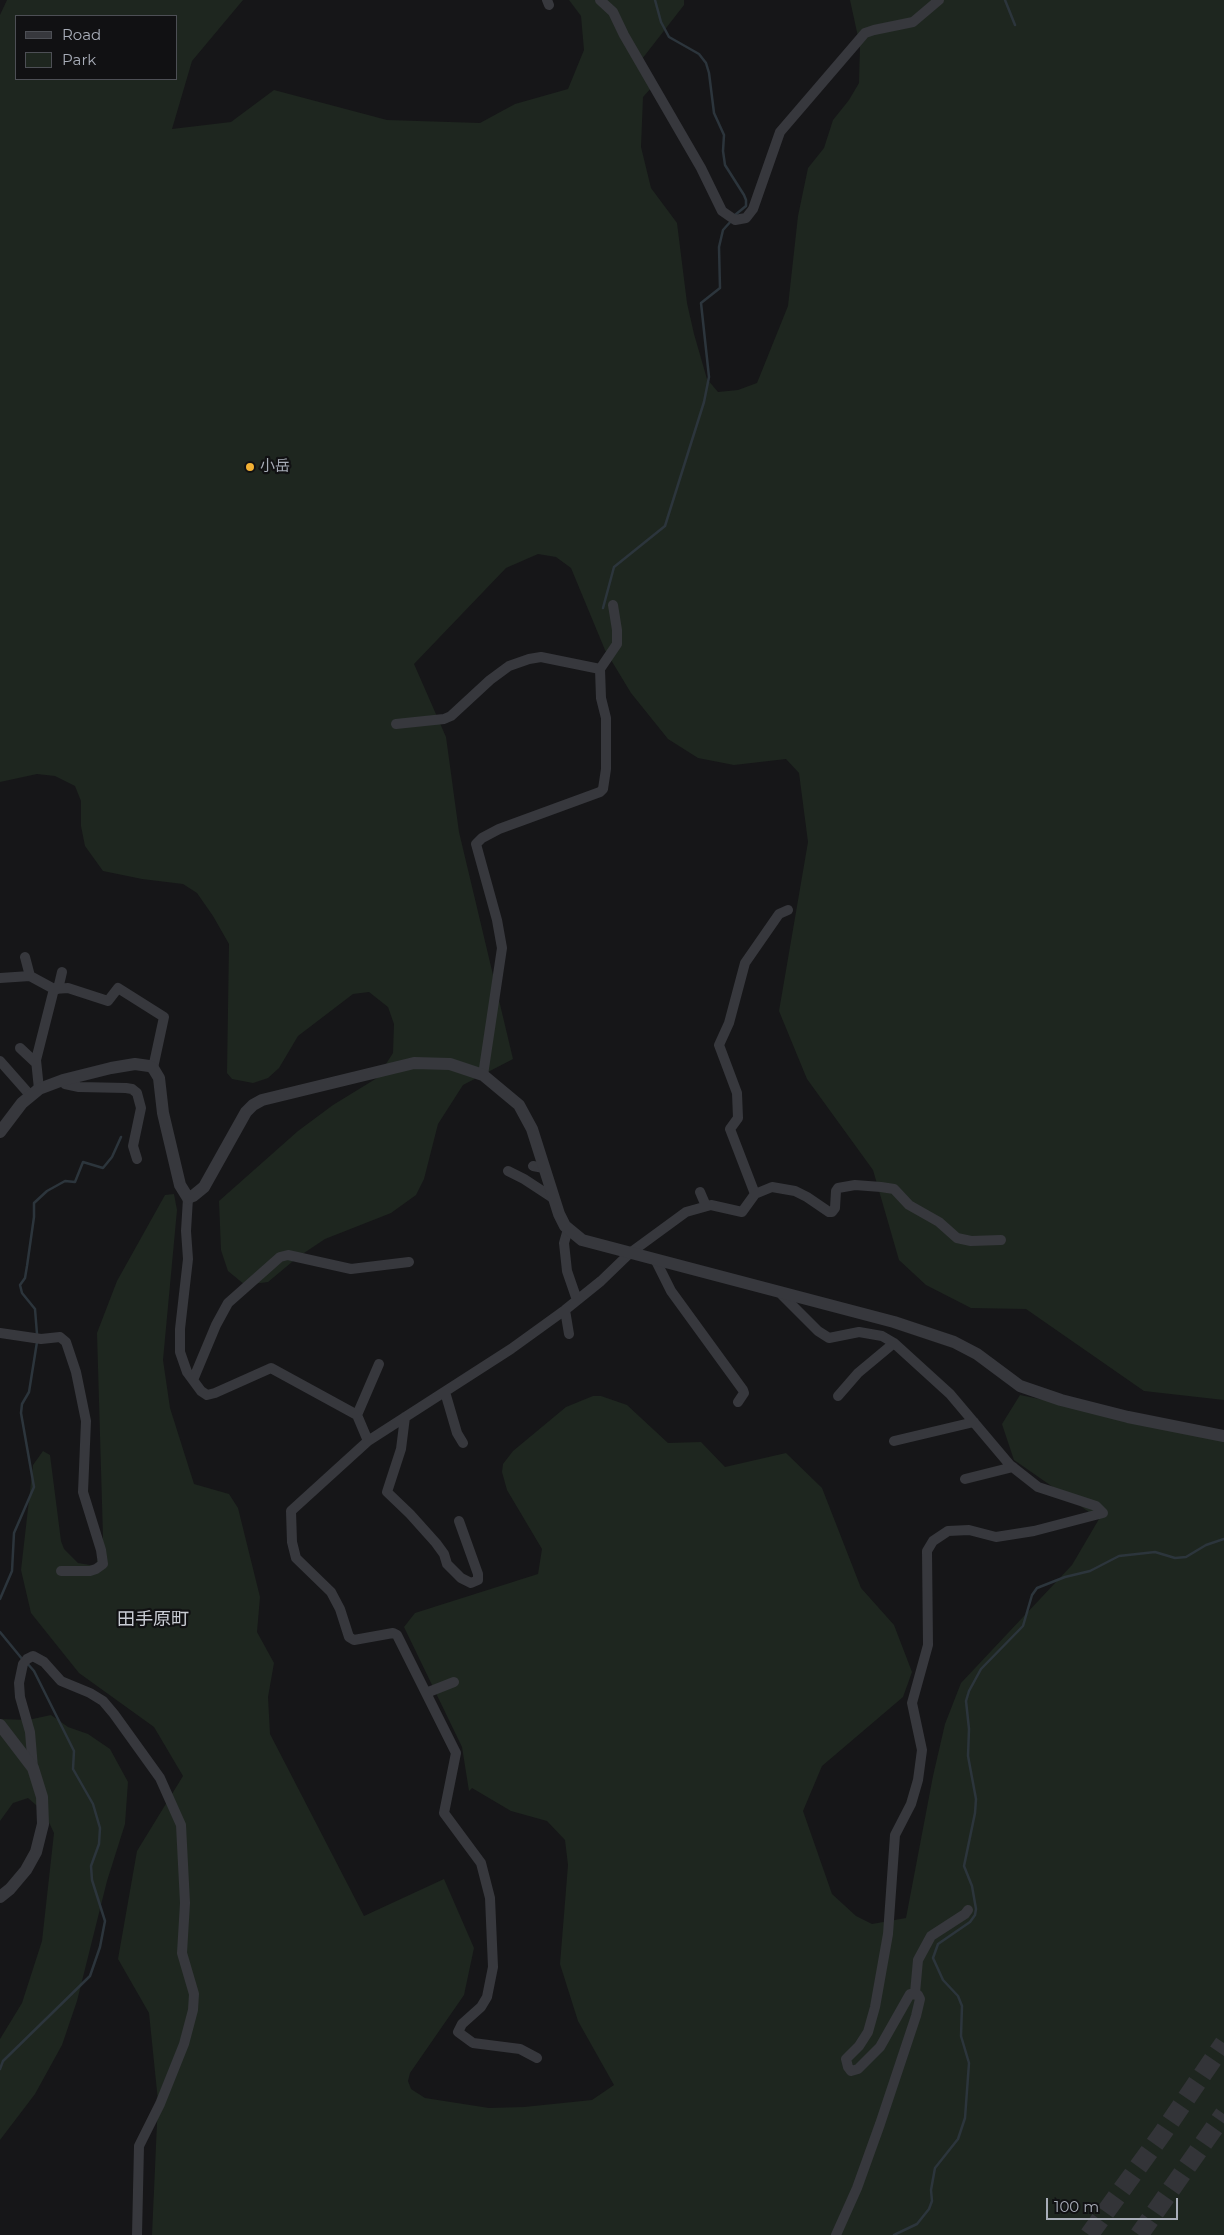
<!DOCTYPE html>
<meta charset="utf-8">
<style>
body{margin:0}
#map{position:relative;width:1224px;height:2235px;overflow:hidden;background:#161618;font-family:Montserrat,sans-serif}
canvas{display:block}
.legend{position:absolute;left:15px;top:15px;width:162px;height:65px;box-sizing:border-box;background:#111113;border:1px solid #4d4f55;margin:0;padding:6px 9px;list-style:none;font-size:15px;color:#a8adb8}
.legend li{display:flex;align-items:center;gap:10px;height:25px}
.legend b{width:25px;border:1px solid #4d4f55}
.scale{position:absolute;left:1046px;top:2198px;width:132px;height:22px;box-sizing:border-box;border:2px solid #a8adb8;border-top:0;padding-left:6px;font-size:15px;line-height:18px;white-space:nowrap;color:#a8adb8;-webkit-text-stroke:4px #111113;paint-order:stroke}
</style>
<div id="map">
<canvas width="1224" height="2235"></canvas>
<ul class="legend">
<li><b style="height:6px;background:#37383d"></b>Road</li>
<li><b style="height:14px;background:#1e261f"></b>Park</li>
</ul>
<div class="scale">100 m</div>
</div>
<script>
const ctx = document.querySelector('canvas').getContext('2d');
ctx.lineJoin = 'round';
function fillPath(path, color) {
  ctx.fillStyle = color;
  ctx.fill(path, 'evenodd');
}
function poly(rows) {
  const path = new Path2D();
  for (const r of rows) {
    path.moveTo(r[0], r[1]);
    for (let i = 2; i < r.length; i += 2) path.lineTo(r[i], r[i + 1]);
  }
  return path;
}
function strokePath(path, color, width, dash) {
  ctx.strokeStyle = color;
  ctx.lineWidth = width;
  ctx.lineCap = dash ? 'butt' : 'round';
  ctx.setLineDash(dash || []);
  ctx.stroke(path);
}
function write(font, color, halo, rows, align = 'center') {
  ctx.font = font + ' Montserrat,"Noto Sans JP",sans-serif';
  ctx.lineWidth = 4.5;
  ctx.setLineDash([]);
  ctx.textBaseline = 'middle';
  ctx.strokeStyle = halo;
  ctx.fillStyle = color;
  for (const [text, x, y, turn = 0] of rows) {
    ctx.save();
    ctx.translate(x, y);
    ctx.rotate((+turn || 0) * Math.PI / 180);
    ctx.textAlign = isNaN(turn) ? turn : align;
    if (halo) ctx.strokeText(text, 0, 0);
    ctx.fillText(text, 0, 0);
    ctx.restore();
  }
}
const green = poly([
 [7,0,243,0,192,61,172,129,231,122,274,90,387,120,480,123,515,104,568,89,584,50,581,16,569,0,684,0,684,5,642,59,653,86,643,97,641,147,651,188,677,223,687,303,694,334,707,379,718,392,738,390,757,383,788,306,798,216,808,168,824,148,833,120,849,100,859,83,860,46,850,0,1224,0,1224,1400,1144,1391,1026,1309,971,1308,926,1285,899,1260,873,1170,807,1079,779,1011,808,842,799,773,786,759,734,765,698,758,668,739,631,693,605,650,571,568,556,557,538,554,506,568,414,664,446,737,459,832,513,1059,463,1085,438,1124,424,1179,416,1195,391,1213,325,1239,298,1257,268,1282,245,1285,228,1271,221,1250,219,1201,298,1131,333,1105,377,1078,393,1053,394,1024,388,1007,369,992,353,994,298,1036,279,1068,268,1078,253,1083,232,1079,227,1073,229,944,213,916,197,893,183,884,142,879,103,871,85,846,81,826,81,801,75,786,55,776,37,774,0,782,0,15],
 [16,16,176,16,176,79,16,79],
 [174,1194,177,1210,163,1360,170,1408,194,1484,229,1494,238,1508,260,1597,257,1632,274,1663,268,1697,270,1734,364,1916,444,1879,474,1948,464,1995,410,2073,408,2081,411,2089,425,2098,489,2108,524,2107,592,2100,614,2085,578,2021,560,1964,568,1865,565,1840,547,1821,511,1811,472,1788,469,1791,462,1747,404,1627,415,1613,538,1574,542,1549,507,1490,502,1472,503,1464,513,1451,566,1407,593,1396,601,1396,627,1405,668,1443,701,1442,725,1467,786,1453,822,1488,861,1588,894,1625,912,1672,903,1697,822,1766,803,1811,832,1894,856,1916,872,1924,906,1918,933,1776,945,1724,961,1683,1072,1565,1099,1519,1014,1460,1002,1424,1020,1395,1224,1437,1224,2235,152,2235,158,2101,149,2013,118,1959,137,1851,183,1776,154,1727,79,1673,31,1613,21,1570,33,1465,43,1451,50,1455,61,1541,64,1549,78,1563,96,1566,103,1537,97,1333,117,1281,165,1195],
 [51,1715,68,1727,88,1734,110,1749,128,1782,125,1824,107,1881,77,2001,62,2045,35,2094,0,2140,0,2039,22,2003,42,1941,54,1833,44,1812,28,1798,13,1803,0,1821,0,1719,28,1720]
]);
const stream = poly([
 [655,0,661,22,669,37,699,54,706,63,709,73,714,113,724,135,723,151,725,165,744,195,746,200,746,206,735,215],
 [1005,0,1015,25],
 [603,608,614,567,665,526,704,402,709,377,701,303,720,288,719,247,723,230,732,220],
 [37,1334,35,1309,22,1293,20,1285,25,1278,27,1266,34,1217,34,1203,47,1191,65,1181,75,1182,83,1162,103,1168,112,1157,121,1137],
 [0,1599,12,1571,14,1533,34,1487,21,1413,22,1404,29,1392,37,1342],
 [0,1632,23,1660],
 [0,2069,3,2061,90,1976,100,1947,105,1921,92,1880,91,1866,99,1844,100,1828,93,1804,73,1769,74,1751,34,1671,27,1663],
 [894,2235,917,2224,929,2209,932,2201,931,2190,935,2168,958,2139,965,2118,969,2063,961,2036,962,2006,958,1996,943,1980,933,1958,938,1944,970,1922,975,1915,976,1909,972,1886,964,1866,975,1813,976,1799,968,1756,969,1729,966,1701,969,1691,981,1669,1023,1626,1032,1595,1037,1588,1065,1577,1090,1571,1119,1556,1155,1552,1175,1558,1186,1557,1206,1545,1224,1539]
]);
const motorwayTunnel = poly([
 [1089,2235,1162,2134,1224,2043],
 [1139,2235,1224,2114]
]);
const minor = poly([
 [547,0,549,5],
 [600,0,613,12,624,35,701,168,722,211,735,220,746,218,753,209,780,132,865,33,874,30,913,22,939,0],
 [396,724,444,719,451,716,490,680,509,666,529,659,541,657,600,669],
 [25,957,30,976],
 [0,978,30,976,54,989,36,1060,39,1089],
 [54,989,68,988,108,1001,118,988,164,1017,153,1068],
 [58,989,62,972],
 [20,1048,36,1063],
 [0,1061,30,1095],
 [483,1075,502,948,497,920,476,844,482,838,499,829,600,792,603,789,606,769,606,718,601,698,600,669,617,644,617,630,613,605],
 [63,1080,65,1084,79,1087,126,1088,132,1089,137,1093,141,1108,133,1146,137,1159],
 [533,1166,544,1168],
 [508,1171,524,1179,553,1198],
 [700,1192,706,1206],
 [755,1194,730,1129,738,1118,737,1093,719,1045,729,1023,745,963,779,914,788,910],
 [188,1198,186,1231,188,1259,180,1329,180,1352,187,1372,201,1391,207,1395,215,1393,271,1368,357,1415,368,1441],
 [568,1229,564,1243,567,1271,577,1300],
 [656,1261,671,1291,743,1390,744,1393,738,1402],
 [782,1295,818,1331,829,1338,859,1332,882,1336,894,1343,950,1394,1010,1465,1038,1487,1096,1506,1103,1513,1034,1531,996,1537,969,1530,948,1531,933,1541,927,1551,928,1645,912,1703,922,1750,918,1780,911,1804,895,1835,888,1934,875,2007,868,2032,859,2046,846,2059,848,2067,851,2071,858,2069,880,2047,910,1994,918,1995,920,1999,916,2016,880,2124,857,2188,836,2235],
 [565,1310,569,1334],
 [0,1333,41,1339,60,1337,66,1342,76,1372,86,1421,83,1492,101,1550,103,1564,96,1569,90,1571,61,1571],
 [193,1380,216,1325,228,1303,280,1257,288,1255,351,1269,409,1262],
 [445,1392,457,1433,463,1443],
 [838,1396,858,1373,894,1343],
 [357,1415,379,1364],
 [405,1417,401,1449,387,1492,410,1514,436,1543,444,1554,447,1564,461,1578,471,1583,478,1580,478,1574,459,1521],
 [894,1441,974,1422],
 [965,1479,1013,1467],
 [426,1693,454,1682],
 [33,1768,30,1732,20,1697,19,1683,23,1664,27,1659,33,1656,44,1662,61,1681,90,1693,103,1701,114,1714,160,1778,181,1825,185,1903,182,1953,194,1994,193,2010,184,2044,160,2104,139,2146,137,2235],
 [915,1993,918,1960,931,1936,965,1914,968,1910],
 [537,2058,520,2049,473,2043,458,2032,462,2024,481,2007,487,1997,493,1967,490,1898,481,1863,444,1813,456,1753,397,1635,393,1633,354,1640,349,1637,340,1609,331,1592,296,1558,292,1542,291,1511,368,1441,511,1349,565,1310,601,1281,630,1253,686,1212,711,1205,742,1212,755,1194,772,1187,795,1191,807,1197,829,1212,832,1212,835,1208,836,1191,838,1188,855,1185,881,1187,894,1189,909,1205,939,1222,957,1238,971,1241,1001,1240]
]);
const tertiary = poly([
 [0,1132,22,1103,39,1089,63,1080,111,1068,135,1064,149,1066,153,1068,159,1078,163,1113,180,1185,188,1198,193,1196,204,1187,246,1112,253,1105,262,1100,414,1063,450,1064,483,1075,519,1105,532,1129,559,1214,565,1226,582,1240,894,1322,954,1342,977,1354,1020,1386,1061,1400,1128,1417,1224,1436],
 [0,1725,33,1768,42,1797,43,1824,36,1852,26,1870,10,1889,0,1897]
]);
const markers = [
 [250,467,5,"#f2b134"]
];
const poiNames = [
 ["小岳",260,467]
];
const quarterNames = [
 ["田手原町",153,1620]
];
fillPath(green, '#1e261f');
strokePath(stream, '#2c353c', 2.5);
strokePath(motorwayTunnel, '#333438', 19, [19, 9]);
strokePath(minor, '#37383d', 10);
strokePath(tertiary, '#37383d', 12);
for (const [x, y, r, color] of markers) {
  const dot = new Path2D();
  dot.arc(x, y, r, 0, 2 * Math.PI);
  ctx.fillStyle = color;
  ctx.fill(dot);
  strokePath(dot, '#111113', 2);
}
write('15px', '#a8adb8', '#111113', poiNames, 'left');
write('18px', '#c9ccd4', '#111113', quarterNames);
</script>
